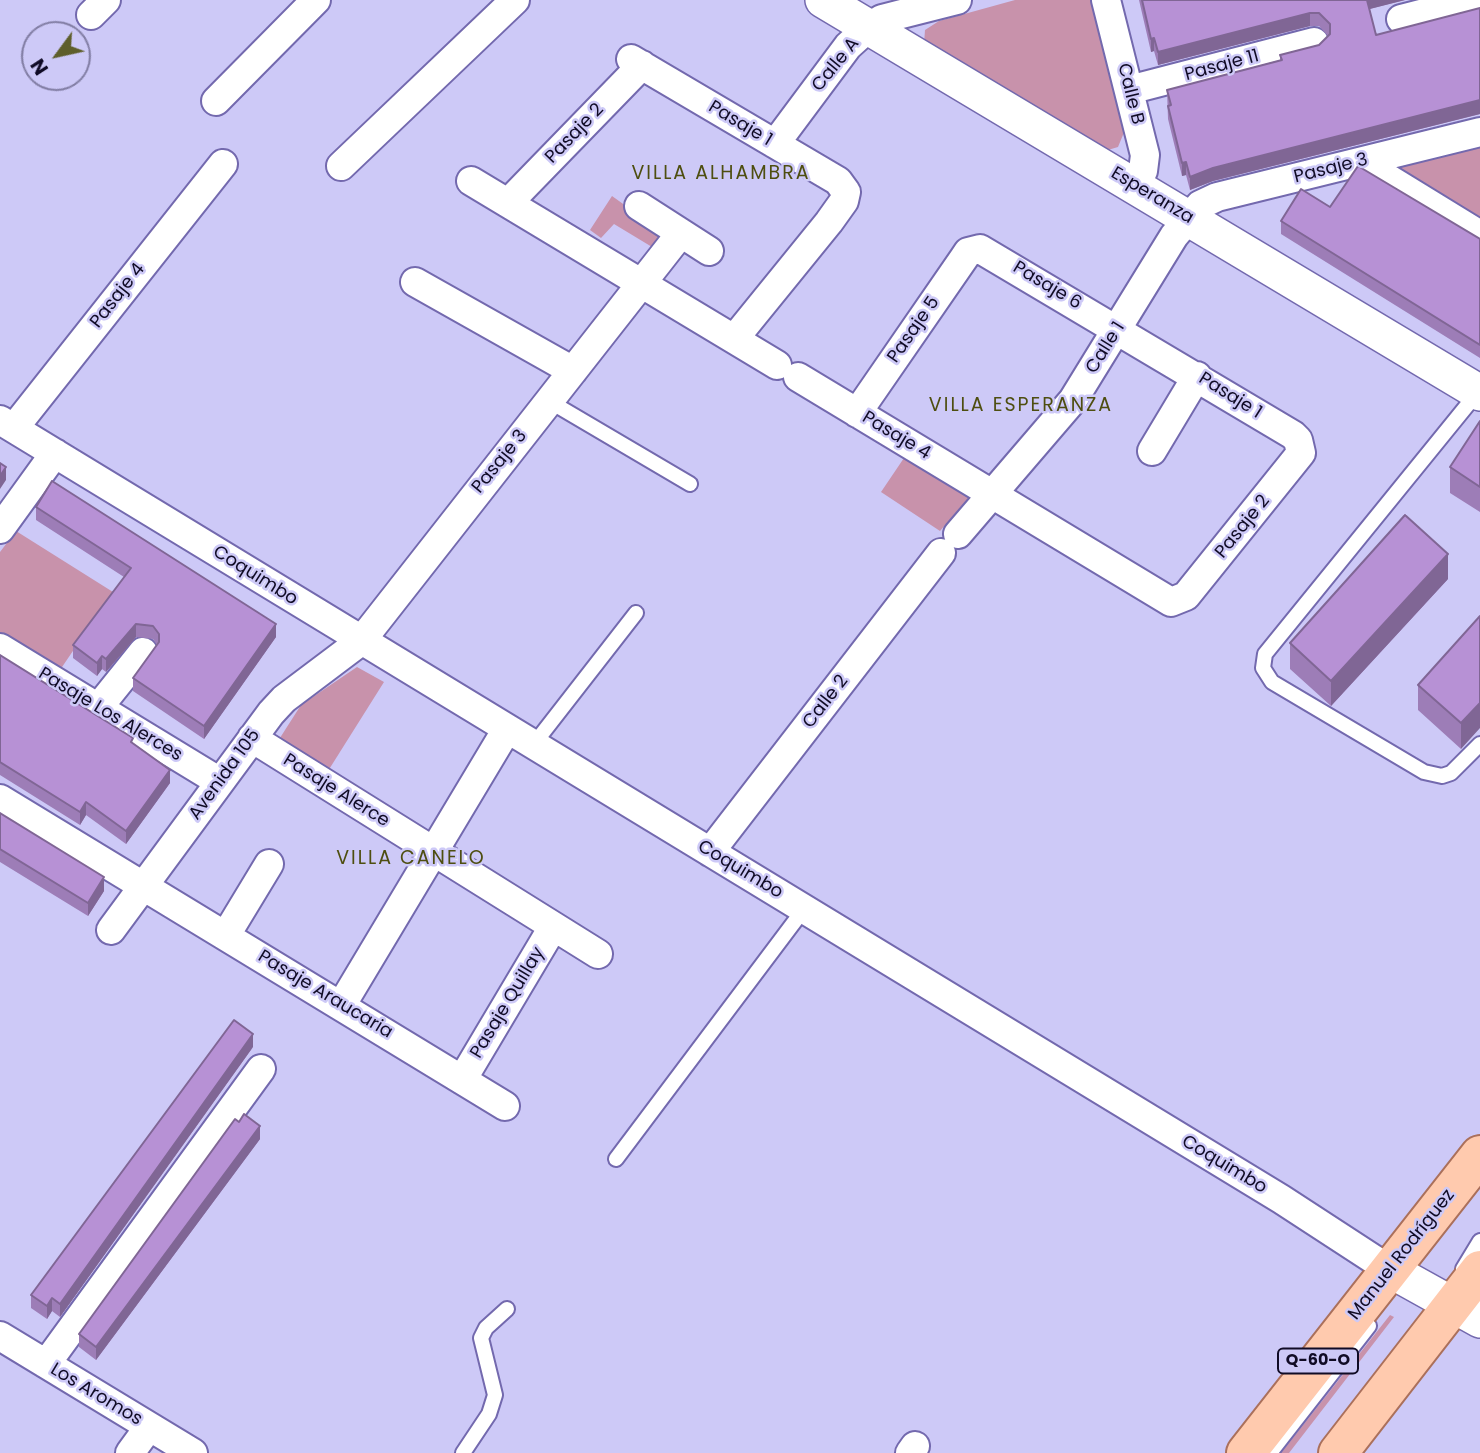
<!DOCTYPE html>
<meta charset="utf-8">
<style>
body{margin:0}
#map{position:relative;width:1480px;height:1453px;overflow:hidden;background:#cdc9f7;font-family:Poppins,sans-serif}
canvas{display:block}
.north{position:absolute;left:21px;top:21px;width:70px;height:70px;box-sizing:border-box;background:#cdc9f7;border:2px solid #817da3;border-radius:50%;rotate:237deg;font-size:19px;font-weight:700;line-height:28px;text-align:center;color:#100b25}
.north::after{content:'';display:block;margin:auto;width:24px;height:32px;background:#5e5e2b;clip-path:polygon(50% 0,100% 100%,50% 72%,0 100%)}
</style>
<div id="map">
<canvas width="1480" height="1453"></canvas>
<div class="north">N</div>
</div>
<script>
const ctx = document.querySelector('canvas').getContext('2d');
ctx.lineJoin = 'round';
function fillPath(path, color) {
  ctx.fillStyle = color;
  ctx.fill(path, 'evenodd');
}
function poly(rows) {
  const path = new Path2D();
  for (const r of rows) {
    path.moveTo(r[0], r[1]);
    for (let i = 2; i < r.length; i += 2) path.lineTo(r[i], r[i + 1]);
  }
  return path;
}
function strokePath(path, color, width, dash) {
  ctx.strokeStyle = color;
  ctx.lineWidth = width;
  ctx.lineCap = dash ? 'butt' : 'round';
  ctx.setLineDash(dash || []);
  ctx.stroke(path);
}
function write(font, color, halo, rows, align = 'center') {
  ctx.font = font + ' Poppins,sans-serif';
  ctx.lineWidth = 5;
  ctx.setLineDash([]);
  ctx.textBaseline = 'middle';
  ctx.strokeStyle = halo;
  ctx.fillStyle = color;
  for (const [text, x, y, turn = 0] of rows) {
    ctx.save();
    ctx.translate(x, y);
    ctx.rotate((+turn || 0) * Math.PI / 180);
    ctx.textAlign = isNaN(turn) ? turn : align;
    if (halo) ctx.strokeText(text, 0, 0);
    ctx.fillText(text, 0, 0);
    ctx.restore();
  }
}
const green = poly([
 [1015,0,1092,0,1125,130,1118,147,1101,152,924,44,925,30,939,21],
 [1480,141,1480,227,1391,173,1392,163],
 [612,196,668,236,657,250,614,224,601,238,590,230],
 [906,455,971,495,940,531,881,492],
 [16,531,113,592,60,670,0,635,0,552],
 [357,667,384,682,328,771,278,741,301,705],
 [1390,1315,1394,1317,1289,1453,1281,1453]
]);
const service = poly([
 [1478,392,1265,654,1263,668,1272,682,1424,772,1442,776,1451,773,1480,744],
 [549,401,690,484],
 [534,744,636,613],
 [616,1159,804,909],
 [1463,1269,1480,1241],
 [463,1453,489,1414,495,1395,481,1338,486,1328,507,1309],
 [1270,1453,1369,1326]
]);
const minor = poly([
 [1106,0,1145,155,1143,171,1135,186],
 [91,15,106,0],
 [1401,19,1476,0],
 [631,59,838,181,846,192,844,201,829,222,734,339],
 [1129,90,1314,42],
 [216,101,316,0],
 [775,144,848,46,869,27,882,19,957,0],
 [1361,162,1480,235],
 [341,166,515,0],
 [471,181,777,365],
 [508,203,642,65],
 [639,206,709,251],
 [415,282,573,371],
 [798,377,1171,602,1186,596,1301,453,1298,440,1293,435,980,249,968,252,964,258,857,413],
 [0,420,1281,1199,1390,1270],
 [14,428,223,164],
 [1152,451,1197,376],
 [0,529,55,453],
 [958,534,1073,400,1174,236,1200,205,1217,197,1480,132],
 [0,648,220,782],
 [98,708,143,652],
 [252,738,598,954],
 [0,799,505,1106],
 [710,852,941,553],
 [111,930,271,713,284,699,361,641,681,233],
 [226,935,269,864],
 [341,1006,507,729],
 [462,1080,553,927],
 [0,1336,193,1453],
 [46,1364,261,1069],
 [130,1453,149,1427],
 [910,1453,915,1446]
]);
const tertiary = poly([
 [823,0,1480,393],
 [1390,1270,1480,1320]
]);
const primary = poly([
 [1246,1453,1480,1155],
 [1338,1453,1480,1270]
]);
const wall = poly([
 [1139,0,1405,0,1369,9,1376,35,1480,8,1480,114,1213,181,1190,190,1186,175,1182,176,1168,119,1167,90,1280,60,1280,55,1319,45,1328,36,1319,26,1310,26,1158,65,1154,51,1151,52],
 [1330,207,1480,239,1480,358,1281,234,1281,221],
 [1480,421,1480,512,1450,493,1450,467],
 [36,507,276,637,204,739,133,691,133,678,157,645,153,639,136,637,106,672,102,669,97,676,73,658,73,645,124,577,36,520],
 [1448,579,1331,706,1290,669,1290,643],
 [1480,616,1461,749,1418,710,1418,685],
 [0,655,133,743,170,783,126,844,86,815,80,825,0,775],
 [0,813,104,891,88,916,0,862],
 [253,1047,60,1317,52,1311,47,1319,31,1308,31,1295],
 [239,1122,260,1139,96,1360,79,1347,79,1334]
]);
const shadedWall = poly([
 [1366,0,1405,0,1366,10],
 [1310,13,1310,26,1158,65,1158,52],
 [1154,38,1154,51,1151,52,1151,39],
 [1480,100,1480,114,1213,181,1190,190,1190,177,1213,168],
 [1186,162,1186,175,1182,176,1182,163],
 [6,467,6,480,0,489,0,476],
 [1448,554,1448,579,1331,706,1331,681],
 [136,624,136,637,106,672,106,659],
 [276,624,276,637,204,739,204,726],
 [102,656,102,669,97,676,97,663],
 [1480,703,1480,728,1461,749,1461,723],
 [170,770,170,783,126,844,126,831],
 [86,802,86,815,80,825,80,812],
 [104,877,104,891,88,916,88,903],
 [253,1034,253,1047,60,1317,60,1304],
 [260,1126,260,1139,96,1360,96,1347],
 [52,1298,52,1311,47,1319,47,1306]
]);
const building = poly([
 [1142,0,1367,0,1376,35,1480,8,1480,100,1213,168,1190,177,1186,162,1182,163,1168,106,1171,105,1167,90,1282,60,1280,55,1319,45,1330,34,1330,24,1319,13,1310,13,1158,52,1154,38,1151,39,1142,0],
 [1358,166,1480,239,1480,345,1281,221,1301,189,1330,207,1358,166],
 [1480,421,1480,487,1450,467,1480,421],
 [0,463,6,467,0,476,0,463],
 [52,481,276,624,204,726,133,678,159,642,159,634,153,626,136,624,106,659,102,656,97,663,73,645,131,568,36,507,52,481],
 [1405,515,1448,554,1331,681,1290,643,1405,515],
 [1480,616,1480,703,1461,723,1418,685,1480,616],
 [0,655,133,738,131,742,170,770,126,831,86,802,80,812,0,762,0,655],
 [0,813,104,877,88,903,0,849,0,813],
 [234,1020,253,1034,60,1304,52,1298,47,1306,31,1295,234,1020],
 [244,1114,260,1126,96,1347,79,1334,235,1119,239,1122,244,1114]
]);
const shields = [
 [1318,1361,80]
];
const shieldNames = [
 ["Q-60-O",1318,1361]
];
const streetNames = [
 ["Calle A",836,65,-51],
 ["Pasaje 11",1222,66,-15],
 ["Calle B",1130,94,76],
 ["Pasaje 1",740,124,31],
 ["Pasaje 2",575,134,-46],
 ["Pasaje 3",1331,169,-14],
 ["Esperanza",1152,196,31],
 ["Pasaje 6",1047,286,31],
 ["Pasaje 4",118,296,-52],
 ["Pasaje 5",914,330,-55],
 ["Calle 1",1106,348,-58],
 ["Pasaje 1",1230,396,32],
 ["Pasaje 4",896,436,31],
 ["Pasaje 3",500,462,-51],
 ["Pasaje 2",1243,527,-51],
 ["Coquimbo",255,576,32],
 ["Calle 2",826,702,-52],
 ["Pasaje Los Alerces",110,715,31],
 ["Avenida 105",225,775,-54],
 ["Pasaje Alerce",336,791,32],
 ["Coquimbo",740,870,31],
 ["Pasaje Araucaria",325,995,31],
 ["Pasaje Quillay",508,1003,-59],
 ["Coquimbo",1224,1165,31],
 ["Manuel Rodríguez",1402,1255,-52],
 ["Los Aromos",96,1395,31]
];
const neighbourhoodNames = [
 ["VILLA ALHAMBRA",721,174],
 ["VILLA ESPERANZA",1021,406],
 ["VILLA CANELO",411,859]
];
fillPath(green, '#c892ab');
strokePath(service, '#7369ae', 18);
strokePath(minor, '#7369ae', 32);
strokePath(tertiary, '#7369ae', 38);
strokePath(primary, '#ab705b', 42);
strokePath(service, '#fff', 14);
strokePath(minor, '#fff', 28);
strokePath(tertiary, '#fff', 35);
strokePath(primary, '#ffcaae', 38);
fillPath(wall, '#9d7db7');
fillPath(shadedWall, '#806695');
fillPath(building, '#b791d5');
strokePath(building, '#806695', 2);
for (const [x, y, w] of shields) {
  const box = new Path2D();
  box.roundRect(x - w / 2, y - 12.5, w, 25, 5);
  ctx.fillStyle = '#cdc9f7';
  ctx.fill(box);
  strokePath(box, '#100b25', 2);
}
write('bold 16px', '#100b25', null, shieldNames);
write('18px', '#100b25', '#cdc9f7', streetNames);
ctx.letterSpacing = '2px';
write('19px', '#4e4e10', '#cdc9f7', neighbourhoodNames);
ctx.letterSpacing = '0px';
</script>
